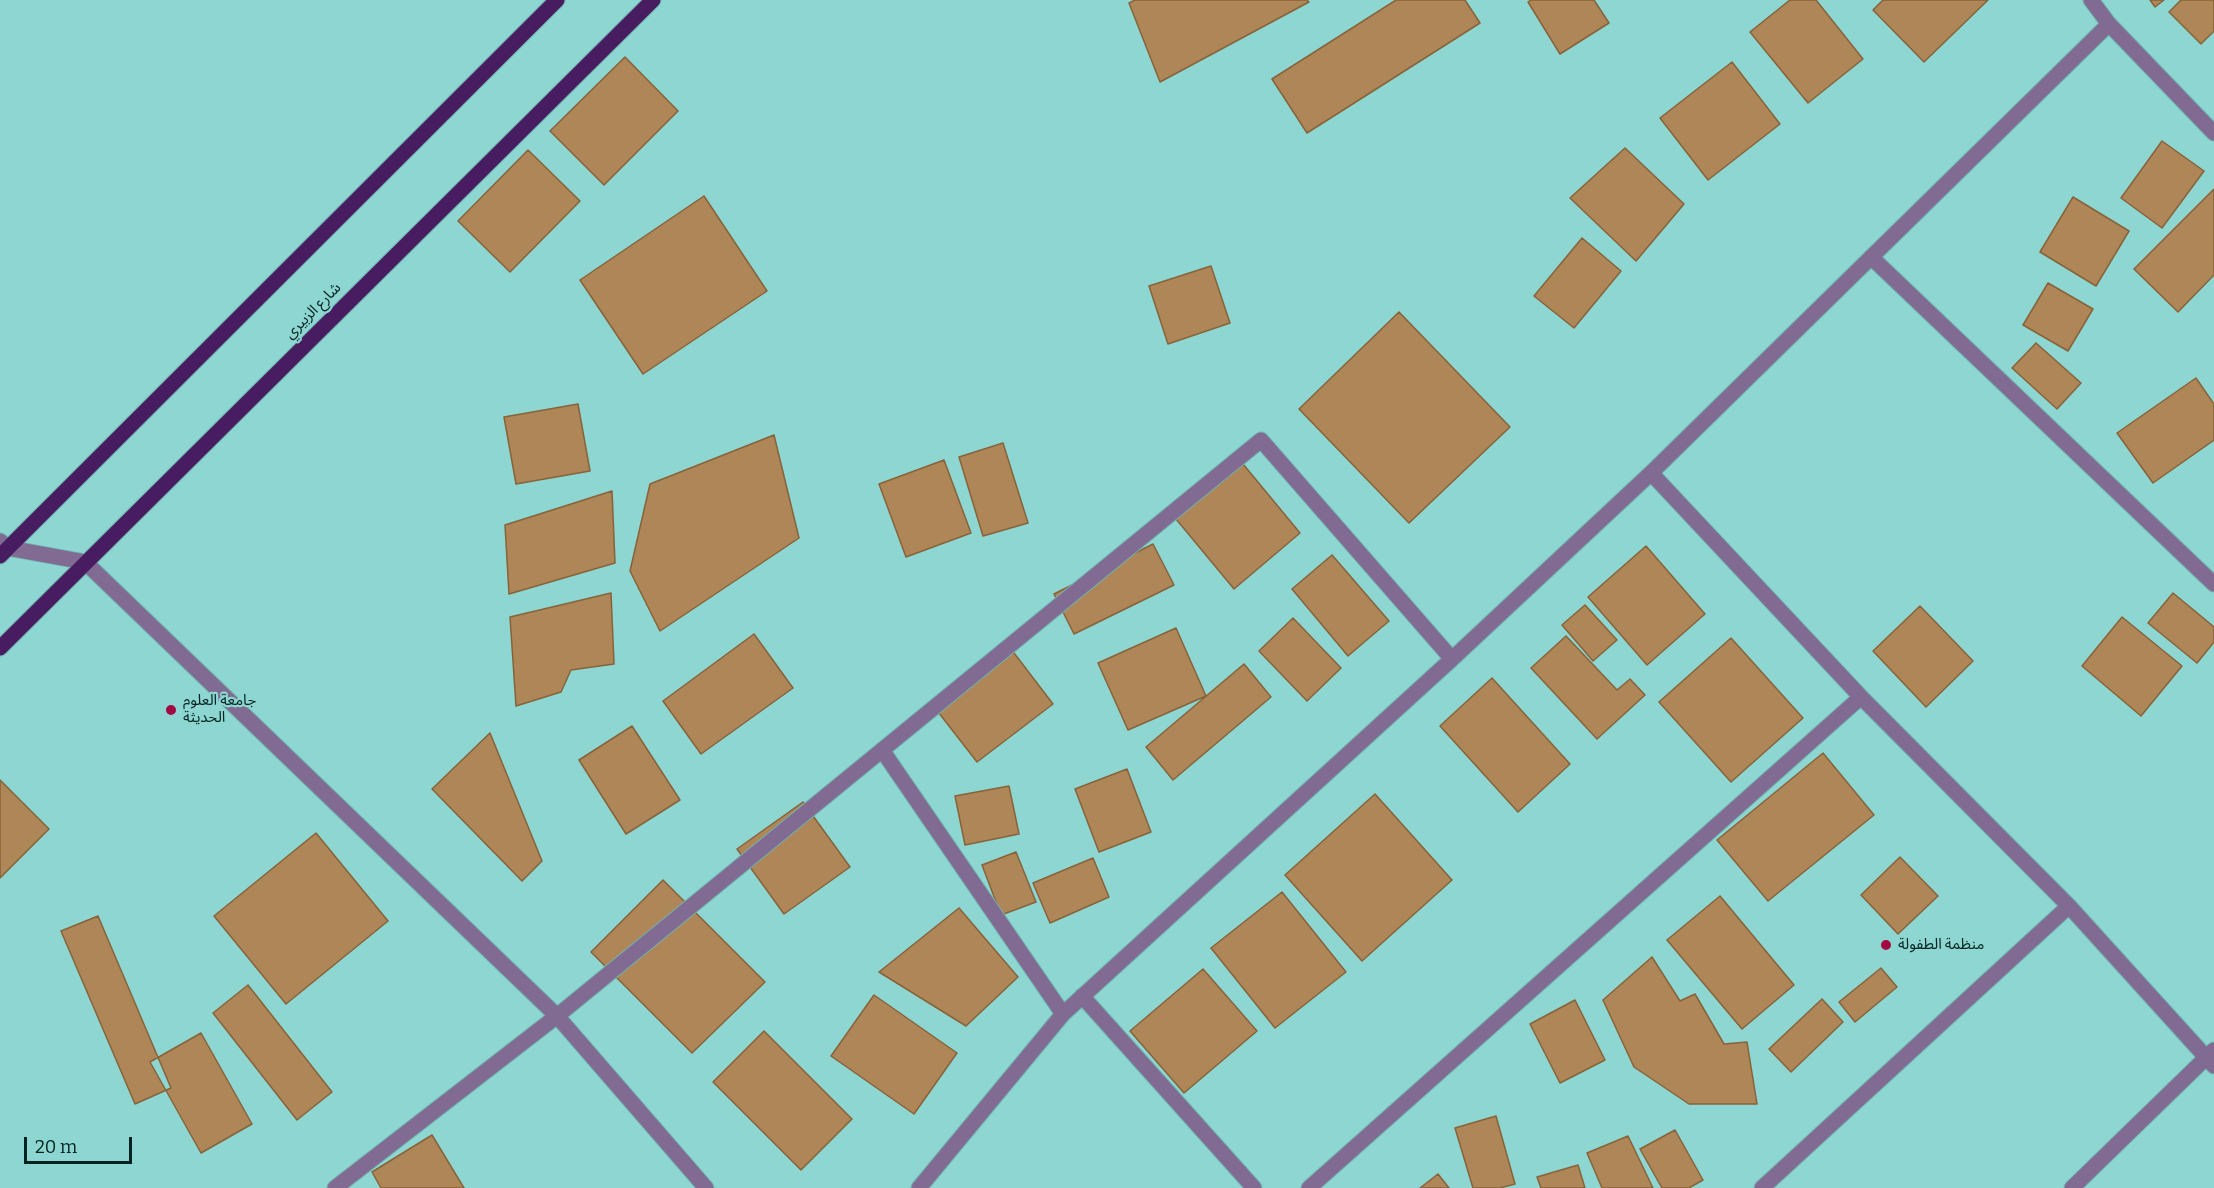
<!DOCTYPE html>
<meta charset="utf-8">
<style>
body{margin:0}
#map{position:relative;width:2214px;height:1188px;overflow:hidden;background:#8dd6d1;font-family:Bitter,serif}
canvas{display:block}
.scale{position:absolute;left:24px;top:1137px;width:108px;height:27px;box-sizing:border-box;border:3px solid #022220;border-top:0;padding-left:8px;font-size:18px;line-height:21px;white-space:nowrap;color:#022220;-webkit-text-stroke:4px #8dd6d1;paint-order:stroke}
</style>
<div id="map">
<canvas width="2214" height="1188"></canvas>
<div class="scale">20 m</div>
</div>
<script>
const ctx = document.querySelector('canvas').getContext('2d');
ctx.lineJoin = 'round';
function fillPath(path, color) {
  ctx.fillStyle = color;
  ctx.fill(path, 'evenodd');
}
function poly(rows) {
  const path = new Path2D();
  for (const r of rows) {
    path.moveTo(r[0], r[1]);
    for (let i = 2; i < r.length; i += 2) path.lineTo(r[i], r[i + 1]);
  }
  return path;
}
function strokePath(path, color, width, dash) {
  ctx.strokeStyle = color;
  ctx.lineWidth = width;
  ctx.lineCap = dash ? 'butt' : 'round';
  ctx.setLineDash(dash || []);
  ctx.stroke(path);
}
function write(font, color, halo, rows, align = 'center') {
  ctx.font = font + ' Bitter,"Noto Sans Arabic",serif';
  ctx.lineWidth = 4.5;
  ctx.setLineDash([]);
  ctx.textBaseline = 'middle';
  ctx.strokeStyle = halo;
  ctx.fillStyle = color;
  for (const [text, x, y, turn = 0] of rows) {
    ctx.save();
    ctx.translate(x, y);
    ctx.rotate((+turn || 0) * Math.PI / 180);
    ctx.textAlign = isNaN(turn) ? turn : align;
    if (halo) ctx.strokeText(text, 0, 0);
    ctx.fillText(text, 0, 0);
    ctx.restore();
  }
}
const building = poly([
 [1135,0,1307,0,1309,2,1160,82,1129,3,1135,0],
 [1396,0,1465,0,1480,23,1307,133,1272,79,1396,0],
 [1531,0,1594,0,1609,23,1560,54,1528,2,1531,0],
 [1790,0,1816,0,1863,59,1808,103,1750,32,1790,0],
 [1883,0,1988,0,1924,62,1873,10,1883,0],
 [2150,0,2164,0,2155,7,2150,0],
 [2181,0,2214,0,2214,31,2201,44,2169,12,2181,0],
 [625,57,678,111,604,185,550,131,625,57],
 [1732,62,1780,124,1708,180,1660,118,1732,62],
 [2162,141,2204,171,2162,228,2121,198,2162,141],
 [1625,148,1684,204,1636,261,1570,198,1625,148],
 [528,150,580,201,510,272,458,221,528,150],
 [2214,189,2214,275,2178,312,2134,269,2214,189],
 [704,196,767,291,643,374,580,280,704,196],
 [2073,197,2129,231,2096,286,2040,252,2073,197],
 [1582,238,1621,271,1574,328,1534,296,1582,238],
 [1211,266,1230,323,1168,344,1149,286,1211,266],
 [2048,283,2093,309,2068,351,2023,325,2048,283],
 [1399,312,1510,427,1409,523,1299,409,1399,312],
 [2036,343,2081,383,2057,409,2012,368,2036,343],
 [2196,378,2214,404,2214,440,2153,483,2117,433,2196,378],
 [578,404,590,471,516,484,504,417,578,404],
 [774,435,799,538,660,631,630,571,650,484,774,435],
 [1003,443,1028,523,983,536,959,457,1003,443],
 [944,460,971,533,906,557,879,484,944,460],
 [1243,464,1300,533,1234,589,1176,519,1243,464],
 [612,491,615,563,509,594,505,525,612,491],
 [1153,544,1174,585,1074,634,1054,594,1153,544],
 [1646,546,1705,614,1647,665,1588,597,1646,546],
 [1332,555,1389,621,1348,656,1292,589,1332,555],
 [611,593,614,664,571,670,561,692,516,706,510,617,611,593],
 [2173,593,2214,627,2214,642,2197,663,2148,623,2173,593],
 [1585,605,1617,640,1593,661,1562,625,1585,605],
 [1920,606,1973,661,1926,707,1873,651,1920,606],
 [2122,617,2182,666,2141,716,2082,666,2122,617],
 [1293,618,1341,668,1307,701,1259,651,1293,618],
 [1176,628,1206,696,1128,730,1098,663,1176,628],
 [754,634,793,688,701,754,663,701,754,634],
 [1566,636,1617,690,1630,679,1645,695,1597,739,1531,668,1566,636],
 [1731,638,1803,718,1731,782,1659,702,1731,638],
 [1011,649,1053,704,977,762,935,708,1011,649],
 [1244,664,1271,697,1173,780,1146,747,1244,664],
 [1492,678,1570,764,1518,812,1440,726,1492,678],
 [632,726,680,800,626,834,579,760,632,726],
 [490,733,542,861,522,881,432,789,490,733],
 [1823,753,1874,815,1768,901,1717,840,1823,753],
 [1127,769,1151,832,1099,852,1075,789,1127,769],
 [0,780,49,829,0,878,0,780],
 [1009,786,1019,834,965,845,955,796,1009,786],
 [1375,794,1452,880,1362,961,1285,875,1375,794],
 [803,802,850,867,784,914,737,849,803,802],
 [316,833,388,921,286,1004,214,916,316,833],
 [1016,852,1036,902,1001,915,982,865,1016,852],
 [1900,857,1938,896,1898,934,1861,895,1900,857],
 [1093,858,1109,897,1050,923,1033,883,1093,858],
 [663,880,765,982,692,1053,591,952,663,880],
 [1282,892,1346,972,1275,1028,1211,948,1282,892],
 [1720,896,1794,985,1742,1029,1667,940,1720,896],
 [959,908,1018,977,966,1026,879,972,959,908],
 [98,916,171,1088,135,1104,61,931,98,916],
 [1652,957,1680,1001,1695,994,1724,1044,1747,1042,1757,1104,1689,1104,1634,1067,1603,1000,1652,957],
 [1881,968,1897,987,1855,1022,1839,1002,1881,968],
 [1203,969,1257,1031,1184,1093,1130,1031,1203,969],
 [248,985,332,1092,297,1120,213,1013,248,985],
 [874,995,957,1053,914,1114,831,1056,874,995],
 [1822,999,1843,1022,1791,1072,1769,1049,1822,999],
 [1575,1000,1605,1060,1560,1083,1530,1024,1575,1000],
 [764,1031,852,1119,801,1170,713,1082,764,1031],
 [201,1033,252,1124,201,1153,150,1062,201,1033],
 [1496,1116,1515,1184,1500,1188,1473,1188,1455,1128,1496,1116],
 [1675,1130,1703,1180,1689,1188,1662,1188,1640,1149,1675,1130],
 [432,1135,464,1188,381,1188,372,1172,432,1135],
 [1628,1136,1653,1188,1602,1188,1587,1153,1628,1136],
 [1578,1165,1585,1188,1541,1188,1537,1177,1578,1165],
 [1438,1174,1449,1188,1420,1188,1438,1174]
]);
const minor = poly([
 [2091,0,2109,24,2214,133],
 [1871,257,2214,584],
 [1651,473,1861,697,2069,906,2214,1066],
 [0,541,8,548,85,562,557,1016,706,1188],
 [882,750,1063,1014],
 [1082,996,1254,1188],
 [335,1188,557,1016,1261,440,1452,659],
 [919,1188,1063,1014,1452,659,1651,473,2109,24],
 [1309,1188,1861,697],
 [1762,1188,2069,906],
 [2072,1188,2214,1050]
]);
const major = poly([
 [0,556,557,0],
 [0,648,653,0]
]);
const markers = [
 [171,710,6,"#a30841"],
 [1886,945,6,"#a30841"]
];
const streetNames = [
 ["شارع الزبيري",313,311,-45]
];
const poiNames = [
 ["جامعة العلوم",183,701],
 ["الحديثة",183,718],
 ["منظمة الطفولة",1898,945]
];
fillPath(building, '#af8657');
strokePath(building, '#87633a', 1.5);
strokePath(minor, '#71b2ae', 17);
strokePath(major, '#71b2ae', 17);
strokePath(minor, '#816b92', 15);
strokePath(major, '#471c61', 15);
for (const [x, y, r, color] of markers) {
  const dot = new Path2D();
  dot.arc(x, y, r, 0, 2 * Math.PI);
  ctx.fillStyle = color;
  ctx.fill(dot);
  strokePath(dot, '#8dd6d1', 2);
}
write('15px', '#022220', '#8dd6d1', streetNames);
write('15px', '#022220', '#8dd6d1', poiNames, 'left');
</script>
